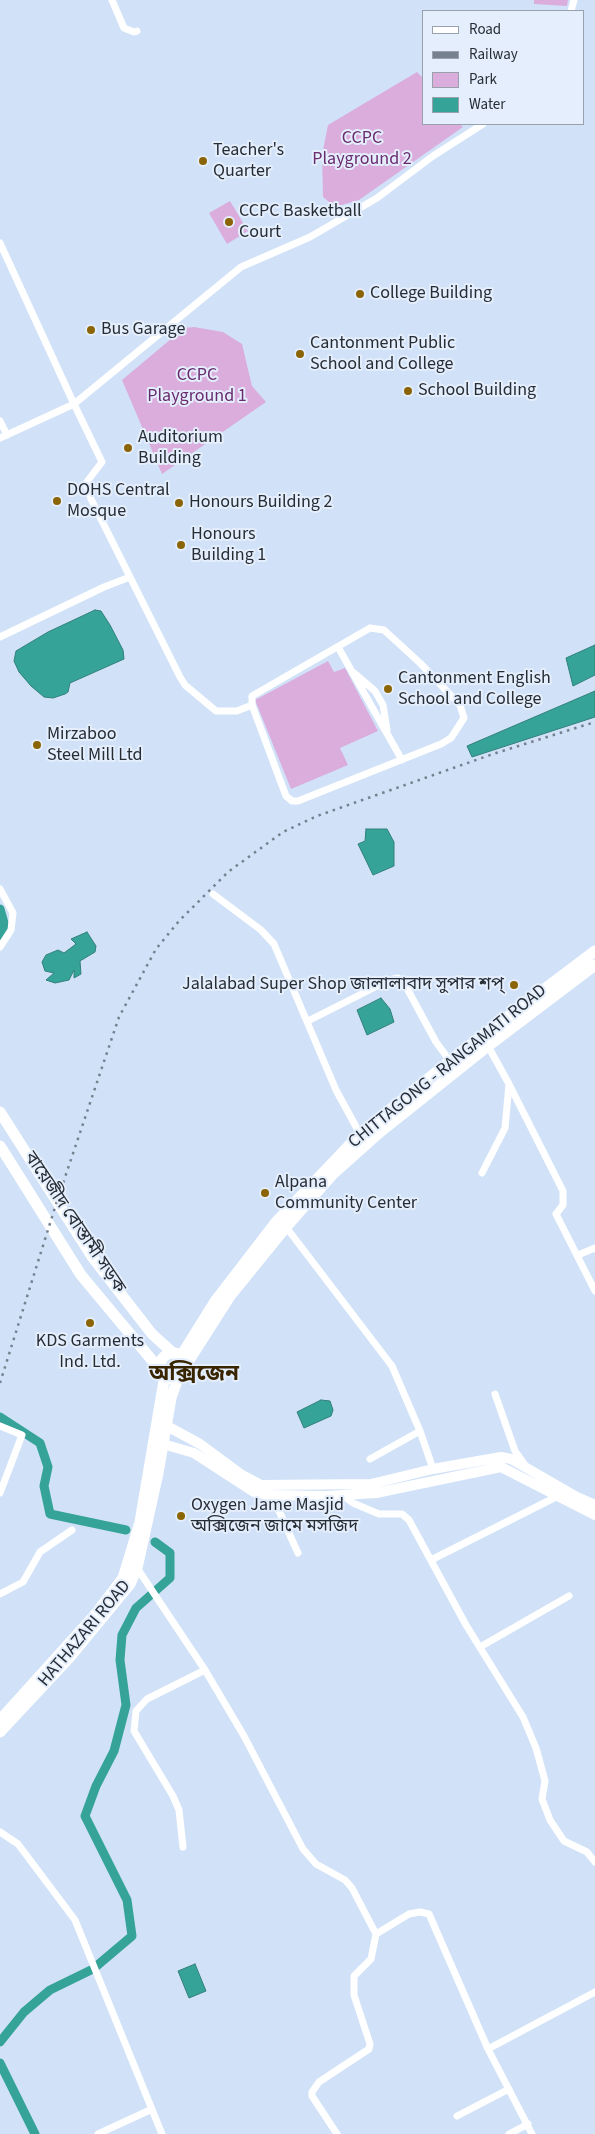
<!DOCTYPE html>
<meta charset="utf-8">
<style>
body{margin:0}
#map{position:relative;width:595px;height:2134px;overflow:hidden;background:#d1e2f8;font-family:"Source Sans 3",sans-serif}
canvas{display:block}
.legend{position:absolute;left:422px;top:10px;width:162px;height:115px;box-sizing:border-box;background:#e4eefc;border:1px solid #98a1ac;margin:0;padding:6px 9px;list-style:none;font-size:15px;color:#272d35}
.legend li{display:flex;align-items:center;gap:10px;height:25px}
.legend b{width:25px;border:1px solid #98a1ac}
</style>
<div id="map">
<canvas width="595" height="2134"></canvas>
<ul class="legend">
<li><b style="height:6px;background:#fff"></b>Road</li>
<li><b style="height:6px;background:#768190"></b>Railway</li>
<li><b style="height:14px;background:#daaddd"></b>Park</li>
<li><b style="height:14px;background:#36a398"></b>Water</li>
</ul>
</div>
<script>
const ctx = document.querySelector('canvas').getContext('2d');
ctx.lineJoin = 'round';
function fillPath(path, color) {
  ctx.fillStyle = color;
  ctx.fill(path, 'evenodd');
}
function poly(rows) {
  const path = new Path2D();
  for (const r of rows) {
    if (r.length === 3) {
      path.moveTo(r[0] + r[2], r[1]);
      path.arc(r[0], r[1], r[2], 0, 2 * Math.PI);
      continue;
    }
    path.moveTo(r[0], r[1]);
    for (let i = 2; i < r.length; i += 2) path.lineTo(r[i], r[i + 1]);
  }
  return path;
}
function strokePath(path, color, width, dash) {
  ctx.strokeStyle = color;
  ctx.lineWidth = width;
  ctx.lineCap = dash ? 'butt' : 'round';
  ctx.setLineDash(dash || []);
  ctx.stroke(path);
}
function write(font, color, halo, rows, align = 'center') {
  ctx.font = font + ' "Source Sans 3","Noto Sans Bengali",sans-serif';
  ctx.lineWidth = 4;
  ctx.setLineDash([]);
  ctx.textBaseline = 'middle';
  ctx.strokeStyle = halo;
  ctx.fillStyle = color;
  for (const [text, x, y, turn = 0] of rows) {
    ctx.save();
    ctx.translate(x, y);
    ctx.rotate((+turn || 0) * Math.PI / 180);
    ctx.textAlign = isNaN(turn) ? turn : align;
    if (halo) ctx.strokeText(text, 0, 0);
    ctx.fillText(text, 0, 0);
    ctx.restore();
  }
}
const green = poly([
 [534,0,568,0,567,6,534,4],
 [417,72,424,79,424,124,460,124,463,127,359,200,335,207,323,197,322,155,328,125],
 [230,201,248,231,227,244,209,213],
 [194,327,223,332,242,344,252,386,266,402,162,474,122,380,184,328],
 [328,661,334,672,345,668,378,731,340,748,348,765,291,789,255,700]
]);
const water = poly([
 [95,610,101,611,110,625,123,650,124,659,70,683,68,692,65,694,53,698,44,697,31,686,19,672,14,661,16,651,48,632,95,610],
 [595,645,595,675,573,686,566,658,595,645],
 [595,691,595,717,472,757,467,746,595,691],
 [366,829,387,829,394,842,394,866,373,875,358,844,365,841,366,829],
 [87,932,96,946,95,952,80,961,81,974,74,978,74,970,69,980,55,983,46,980,54,973,45,971,42,962,46,955,58,950,64,953,76,944,71,939,87,932],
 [381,998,390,1009,394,1022,367,1035,357,1010,381,998],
 [321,1400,330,1401,333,1410,331,1416,304,1428,297,1412,321,1400],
 [195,1964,206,1991,189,1998,178,1971,195,1964]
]);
const canal = poly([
 [0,909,4,923,3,933,0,938],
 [0,1417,40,1443,48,1467,44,1486,50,1514,126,1530],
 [0,2042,24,2012,50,1990,93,1969,132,1936,127,1900,85,1816,96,1786,114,1751,126,1705,120,1660,122,1635,136,1608,170,1578,170,1553,155,1542],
 [0,2063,35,2134]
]);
const minor = poly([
 [112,0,124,28,134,32,137,31],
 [571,11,574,0],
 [0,243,74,404,241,267,310,237,377,198,433,156,483,124],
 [0,421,7,435],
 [0,438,74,404,102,462,86,483,91,499,180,677,185,685,216,711,237,711,252,705],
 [370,628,384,630,420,663,460,705,464,718,451,738,441,744,298,801,292,801,286,796,252,705,252,696,370,628],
 [0,637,104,587,130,577],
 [338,647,402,760],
 [354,673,375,691,383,705,387,730],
 [0,889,13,913,11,930,0,947],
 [213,894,261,930,274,944,336,1090,360,1134],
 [308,1021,389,980,398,978,403,981,436,1042,450,1061],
 [509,1084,563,1191,563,1205,556,1214,595,1291],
 [482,1173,505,1128,509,1084,488,1046],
 [286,1227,392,1366,420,1431,433,1469],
 [578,1255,595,1248],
 [495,1394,515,1451,525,1465],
 [0,1426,22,1435,0,1493],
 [370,1459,420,1431],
 [279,1495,279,1511,298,1553],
 [342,1495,353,1503,379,1514,402,1514,409,1520,466,1625,523,1717,536,1748,545,1781,542,1799,550,1820,564,1841,587,1852,595,1862],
 [431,1560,556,1497],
 [137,1568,205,1670,244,1736,303,1849,316,1864,345,1880,352,1888,376,1934,409,1914,420,1912,429,1914,488,2049,532,2134],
 [0,1594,23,1582,40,1552,72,1530],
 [480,1647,569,1596],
 [0,1832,18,1844,75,1920,162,2134],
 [183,1847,179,1810,173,1796,134,1731,136,1711,147,1699,205,1670],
 [488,2049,595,1992],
 [457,2116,509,2089],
 [98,2134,150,2110],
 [337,2134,312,2096,312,2092,319,2082,369,2049,370,2044,354,1995,354,1976,371,1959,376,1934],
 [509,2134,528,2124]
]);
const secondary = poly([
 [165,1425,200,1444,242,1475,261,1485,371,1484,433,1469,501,1457,511,1459,577,1497,595,1505],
 [163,1444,194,1453,254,1492,267,1495,327,1496,376,1493,501,1467,595,1515]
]);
const primary = poly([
 [0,1112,93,1258,152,1334,173,1353],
 [0,1146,81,1275,161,1371]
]);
const trunk = poly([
 [173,1366,13],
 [181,1356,216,1300,276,1222,360,1134,461,1052,595,951],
 [186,1365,230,1296,286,1227,332,1175,379,1133,488,1046,595,965],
 [0,1720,94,1616,123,1578,140,1522,165,1375],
 [0,1732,69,1658,130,1584,137,1568,158,1473,171,1398,178,1378]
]);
const rail = poly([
 [0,1383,57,1201,119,1017,156,949,179,921,228,872,283,832,317,816,493,754,595,722]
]);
const markers = [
 [203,161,5,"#8b6405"],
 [229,222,5,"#8b6405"],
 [360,294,5,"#8b6405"],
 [91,330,5,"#8b6405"],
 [300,354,5,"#8b6405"],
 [408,391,5,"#8b6405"],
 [128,448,5,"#8b6405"],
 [57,501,5,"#8b6405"],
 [179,503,5,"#8b6405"],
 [181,545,5,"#8b6405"],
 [388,689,5,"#8b6405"],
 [37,745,5,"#8b6405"],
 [514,985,5,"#8b6405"],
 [265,1193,5,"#8b6405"],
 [90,1323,5,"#8b6405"],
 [181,1516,5,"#8b6405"]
];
const parkNames = [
 ["CCPC",362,139],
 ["Playground 2",362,160],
 ["CCPC",197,376],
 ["Playground 1",197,397]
];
const poiNames = [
 ["Teacher's",213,151],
 ["Quarter",213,172],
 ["CCPC Basketball",239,212],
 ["Court",239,233],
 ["College Building",370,294],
 ["Bus Garage",101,330],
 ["Cantonment Public",310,344],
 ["School and College",310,365],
 ["School Building",418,391],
 ["Auditorium",138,438],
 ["Building",138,459],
 ["DOHS Central",67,491],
 ["Mosque",67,512],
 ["Honours Building 2",189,503],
 ["Honours",191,535],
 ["Building 1",191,556],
 ["Cantonment English",398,679],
 ["School and College",398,700],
 ["Mirzaboo",47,735],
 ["Steel Mill Ltd",47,756],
 ["Jalalabad Super Shop জালালাবাদ সুপার শপ্",504,985,"right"],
 ["Alpana",275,1183],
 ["Community Center",275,1204],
 ["KDS Garments",90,1342,"center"],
 ["Ind. Ltd.",90,1363,"center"],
 ["Oxygen Jame Masjid",191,1506],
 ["অক্সিজেন জামে মসজিদ",191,1527]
];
const streetNames = [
 ["CHITTAGONG - RANGAMATI ROAD",448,1067,-39],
 ["বায়েজীদ বোস্তামী সড়ক",74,1223,56],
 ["HATHAZARI ROAD",85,1634,-50]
];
const districtNames = [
 ["অক্সিজেন",194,1375]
];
fillPath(green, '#daaddd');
fillPath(water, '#36a398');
strokePath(water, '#32807a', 1);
strokePath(canal, '#36a398', 9);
strokePath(minor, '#fff', 7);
strokePath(secondary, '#fff', 10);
strokePath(primary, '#fff', 11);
strokePath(trunk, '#fff', 11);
strokePath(rail, '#768190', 2.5, [2.5, 5]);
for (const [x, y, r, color] of markers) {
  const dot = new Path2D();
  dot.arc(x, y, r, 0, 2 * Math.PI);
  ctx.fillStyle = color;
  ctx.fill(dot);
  strokePath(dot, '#e4eefc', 2);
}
write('18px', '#692a6e', '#e4eefc', parkNames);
write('18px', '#272d35', '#e4eefc', poiNames, 'left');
write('18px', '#272d35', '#e4eefc', streetNames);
write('bold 22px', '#382500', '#e4eefc', districtNames);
</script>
